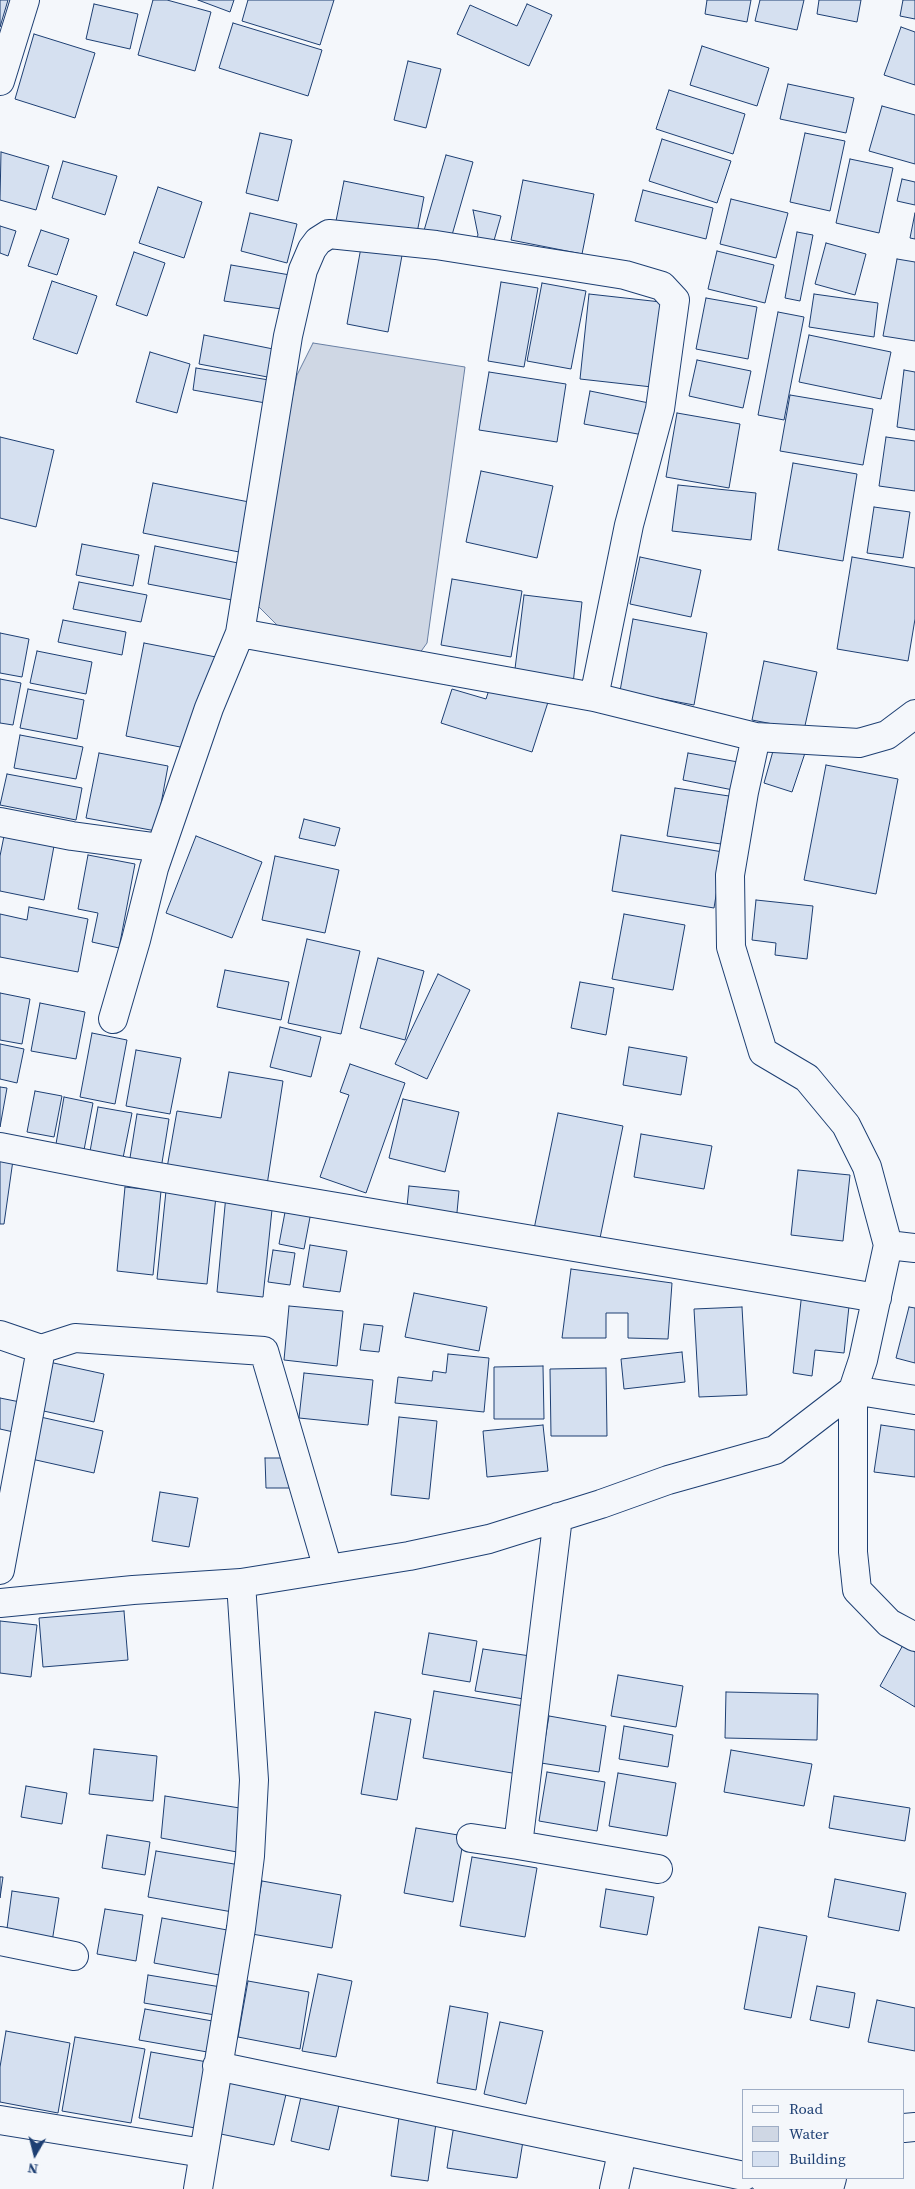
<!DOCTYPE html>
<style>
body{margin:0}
#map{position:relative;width:915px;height:2189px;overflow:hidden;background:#f4f7fb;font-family:"Source Serif 4",serif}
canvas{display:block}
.legend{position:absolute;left:742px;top:2089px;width:162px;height:90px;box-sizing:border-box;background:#f4f7fb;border:1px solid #9eadc5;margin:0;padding:6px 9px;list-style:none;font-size:15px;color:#1d3f73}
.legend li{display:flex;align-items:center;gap:10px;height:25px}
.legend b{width:25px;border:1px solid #9eadc5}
.north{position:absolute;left:10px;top:2129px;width:50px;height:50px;-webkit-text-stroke:4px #f4f7fb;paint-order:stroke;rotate:188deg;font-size:14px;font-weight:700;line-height:20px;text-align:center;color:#1d3f73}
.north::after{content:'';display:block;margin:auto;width:18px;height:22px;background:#1d3f73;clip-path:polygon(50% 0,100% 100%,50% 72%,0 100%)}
</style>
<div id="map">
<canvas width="915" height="2189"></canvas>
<ul class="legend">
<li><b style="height:6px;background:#f4f7fb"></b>Road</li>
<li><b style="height:14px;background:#cfd7e4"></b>Water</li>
<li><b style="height:14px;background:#d5e0f0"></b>Building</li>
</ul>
<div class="north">N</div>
</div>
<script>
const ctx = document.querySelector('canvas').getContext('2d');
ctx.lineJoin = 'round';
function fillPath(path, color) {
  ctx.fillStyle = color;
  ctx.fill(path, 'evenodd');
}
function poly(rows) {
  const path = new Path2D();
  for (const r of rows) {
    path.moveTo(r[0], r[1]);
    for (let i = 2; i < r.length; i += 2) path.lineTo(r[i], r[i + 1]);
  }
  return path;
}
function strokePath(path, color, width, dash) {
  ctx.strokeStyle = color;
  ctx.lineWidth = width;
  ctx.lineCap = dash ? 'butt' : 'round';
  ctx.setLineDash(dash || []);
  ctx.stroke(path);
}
const water = poly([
 [313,343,465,367,427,643,414,661,288,636,250,598,297,375,313,343]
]);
const building = poly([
 [0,0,8,0,0,27,0,0],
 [153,0,167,0,211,12,195,71,138,55,153,0],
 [198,0,234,0,230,12,198,0],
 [248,0,334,0,320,45,242,21,248,0],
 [707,0,751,0,747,22,705,14,707,0],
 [760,0,804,0,797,30,755,21,760,0],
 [819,0,861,0,857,22,817,14,819,0],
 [903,0,915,0,915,19,900,16,903,0],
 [94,4,138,14,130,49,86,39,94,4],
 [527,4,552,15,529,66,457,34,470,5,517,26,527,4],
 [233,23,322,50,308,96,219,68,233,23],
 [901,27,915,32,915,85,884,75,901,27],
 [34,34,95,53,75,118,15,99,34,34],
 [702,46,769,68,757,106,690,85,702,46],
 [408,61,441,69,426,128,394,120,408,61],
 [788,84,854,98,846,133,780,119,788,84],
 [669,90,745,114,733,154,656,129,669,90],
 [882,106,915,115,915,164,869,151,882,106],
 [260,133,292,140,278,201,246,193,260,133],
 [805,133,845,141,830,211,790,202,805,133],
 [662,139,731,161,717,203,649,181,662,139],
 [1,152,49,166,36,210,0,200,1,152],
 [446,155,473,162,450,242,423,234,446,155],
 [850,159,893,168,879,233,836,223,850,159],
 [63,161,117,176,105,215,52,198,63,161],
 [902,179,915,182,915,205,897,201,902,179],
 [523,180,594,194,582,254,511,240,523,180],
 [344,181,424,197,416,238,336,221,344,181],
 [158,187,202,202,184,258,139,243,158,187],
 [643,190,713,208,706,239,635,221,643,190],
 [731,199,788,213,776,258,720,244,731,199],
 [473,210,501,216,491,251,472,247,478,235,473,210],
 [250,213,297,224,287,263,241,251,250,213],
 [915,213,915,239,910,238,915,213],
 [0,226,16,231,8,256,0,253,0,226],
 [41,230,69,239,57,275,28,266,41,230],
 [797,232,813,235,800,301,785,298,797,232],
 [362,242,403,250,388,332,347,324,362,242],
 [826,243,866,254,855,295,815,284,826,243],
 [717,251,774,265,765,303,708,289,717,251],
 [134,252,165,263,147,316,116,305,134,252],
 [897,259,915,262,915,341,883,336,897,259],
 [231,265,296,276,289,310,224,301,231,265],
 [52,281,97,296,77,354,33,339,52,281],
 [501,282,538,288,524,367,488,361,501,282],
 [542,283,586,291,571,369,527,361,542,283],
 [589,294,661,302,652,387,580,379,589,294],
 [814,294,878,303,874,337,809,327,814,294],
 [706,298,757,307,748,359,696,349,706,298],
 [778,312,804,317,784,420,758,415,778,312],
 [204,335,283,351,278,379,199,364,204,335],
 [809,335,891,352,881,399,799,382,809,335],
 [150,352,190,364,177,413,136,402,150,352],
 [697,360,751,371,743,408,689,396,697,360],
 [196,368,275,381,271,404,193,390,196,368],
 [904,370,915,372,915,430,897,427,904,370],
 [489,372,566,384,557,442,479,430,489,372],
 [590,391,649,403,643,435,584,424,590,391],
 [790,395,873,409,863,465,780,451,790,395],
 [677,413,740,424,729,488,666,477,677,413],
 [0,437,54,450,36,527,0,518,0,437],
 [886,437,915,441,915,491,879,486,886,437],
 [793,463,857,474,843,561,778,550,793,463],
 [481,471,553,486,537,558,466,542,481,471],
 [153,483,249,502,239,552,143,533,153,483],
 [678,485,756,493,751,540,672,531,678,485],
 [874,507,910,512,903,558,867,553,874,507],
 [82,544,139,555,133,586,76,575,82,544],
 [155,546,238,563,232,600,148,584,155,546],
 [640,557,701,570,691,617,630,604,640,557],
 [852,557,915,568,915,619,908,661,837,649,852,557],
 [452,579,522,591,511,657,441,645,452,579],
 [79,582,147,595,141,622,73,609,79,582],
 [524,595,582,602,573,684,514,677,524,595],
 [633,619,707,633,694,705,620,691,633,619],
 [63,620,126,632,122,655,58,642,63,620],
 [0,633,29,639,22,677,0,673,0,633],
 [144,643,216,657,190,749,126,736,144,643],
 [37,651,92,662,86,694,30,683,37,651],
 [764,661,817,672,804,730,752,720,764,661],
 [0,679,21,683,13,725,0,723,0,679],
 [492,681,549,699,532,752,441,723,452,689,486,699,492,681],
 [28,689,84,700,77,739,20,728,28,689],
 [20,735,83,747,76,779,14,768,20,735],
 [775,744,805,753,792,792,764,783,775,744],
 [99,753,168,766,156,831,86,818,99,753],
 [688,753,738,762,733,790,683,780,688,753],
 [826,765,898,779,876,894,804,880,826,765],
 [7,774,82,788,76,820,0,805,7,774],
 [675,788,729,796,721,844,667,836,675,788],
 [304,819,340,828,335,846,299,838,304,819],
 [621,835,723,852,714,908,612,891,621,835],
 [4,836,54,846,44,900,0,891,0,856,4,836],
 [196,836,262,862,232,938,166,913,196,836],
 [88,855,135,864,119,948,92,942,98,913,78,909,88,855],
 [275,856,339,870,325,933,262,920,275,856],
 [756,900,813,906,807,959,775,955,776,943,752,940,756,900],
 [29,907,88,919,78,972,0,957,0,914,27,920,29,907],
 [624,914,685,925,673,990,612,979,624,914],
 [307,939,360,951,341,1034,288,1023,307,939],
 [378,958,424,971,405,1040,360,1028,378,958],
 [225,970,289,982,281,1020,217,1007,225,970],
 [438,974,470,990,427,1079,395,1064,438,974],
 [580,982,614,988,606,1035,571,1028,580,982],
 [0,993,30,999,22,1044,0,1040,0,993],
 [40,1003,85,1012,76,1059,31,1051,40,1003],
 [280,1027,321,1037,311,1077,270,1067,280,1027],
 [92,1033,127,1040,115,1104,80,1097,92,1033],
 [0,1044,24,1049,17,1083,0,1079,0,1044],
 [629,1047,687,1057,681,1095,623,1085,629,1047],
 [136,1050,181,1058,170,1114,126,1106,136,1050],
 [350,1064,405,1083,366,1193,320,1177,349,1095,340,1092,350,1064],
 [229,1072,283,1081,267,1185,167,1168,177,1111,221,1118,229,1072],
 [0,1087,7,1088,0,1127,0,1087],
 [35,1091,62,1096,54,1137,27,1132,35,1091],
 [64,1097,93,1103,84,1150,56,1144,64,1097],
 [403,1099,459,1112,445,1172,389,1158,403,1099],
 [98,1107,132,1113,122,1163,89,1157,98,1107],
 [558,1113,623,1126,599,1243,534,1229,558,1113],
 [137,1114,169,1119,161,1169,129,1164,137,1114],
 [641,1134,712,1146,704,1189,634,1177,641,1134],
 [0,1151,14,1153,4,1224,0,1224,0,1151],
 [798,1170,850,1175,843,1241,791,1235,798,1170],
 [409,1186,459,1191,456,1223,406,1217,409,1186],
 [125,1187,161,1191,153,1275,117,1271,125,1187],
 [166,1191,216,1196,207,1284,157,1279,166,1191],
 [226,1195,273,1200,263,1297,217,1292,226,1195],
 [286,1207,311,1212,304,1249,279,1244,286,1207],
 [310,1245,347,1251,340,1292,303,1287,310,1245],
 [273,1250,295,1253,290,1285,268,1282,273,1250],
 [571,1269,672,1283,668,1339,628,1338,628,1313,606,1313,606,1338,562,1338,571,1269],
 [802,1292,850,1297,844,1353,815,1350,812,1376,793,1373,802,1292],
 [414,1293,487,1307,479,1351,405,1337,414,1293],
 [289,1306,343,1311,337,1366,284,1360,289,1306],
 [742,1307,747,1395,699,1397,694,1309,742,1307],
 [909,1307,915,1308,915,1363,896,1358,909,1307],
 [364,1324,383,1326,379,1352,360,1350,364,1324],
 [682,1352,685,1382,624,1389,621,1359,682,1352],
 [448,1354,489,1358,484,1412,395,1403,398,1377,432,1381,433,1371,446,1373,448,1354],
 [49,1362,104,1374,94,1422,39,1410,49,1362],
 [543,1366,544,1419,494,1419,494,1367,543,1366],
 [606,1368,607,1436,551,1436,550,1369,606,1368],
 [304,1373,373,1380,368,1425,299,1418,304,1373],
 [0,1398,25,1403,18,1433,0,1429,0,1398],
 [36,1416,103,1431,94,1473,27,1458,36,1416],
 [399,1417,437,1421,429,1499,391,1495,399,1417],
 [543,1425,548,1471,487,1477,483,1431,543,1425],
 [881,1425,915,1430,915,1477,874,1472,881,1425],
 [265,1458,290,1458,290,1488,266,1488,265,1458],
 [160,1492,198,1498,189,1547,152,1541,160,1492],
 [124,1611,128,1660,43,1667,39,1618,124,1611],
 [0,1621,37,1625,31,1677,0,1673,0,1621],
 [429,1633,477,1641,470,1682,422,1674,429,1633],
 [903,1645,915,1652,915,1707,880,1686,903,1645],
 [483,1649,537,1657,530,1700,475,1691,483,1649],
 [618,1675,683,1686,676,1727,611,1716,618,1675],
 [434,1691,530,1707,518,1774,423,1758,434,1691],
 [726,1692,818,1694,817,1740,725,1738,726,1692],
 [375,1712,411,1719,397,1800,361,1794,375,1712],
 [549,1716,606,1726,599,1772,541,1763,549,1716],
 [624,1726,673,1735,668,1767,619,1759,624,1726],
 [94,1749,157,1756,153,1801,89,1794,94,1749],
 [731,1750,812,1764,804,1806,724,1792,731,1750],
 [547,1772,605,1782,597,1831,539,1821,547,1772],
 [618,1773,676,1783,667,1836,609,1826,618,1773],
 [26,1786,67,1793,62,1824,21,1817,26,1786],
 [165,1796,246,1809,237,1852,161,1838,165,1796],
 [834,1796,910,1808,905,1841,829,1828,834,1796],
 [416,1828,464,1836,453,1902,404,1893,416,1828],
 [107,1835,150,1842,145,1875,102,1868,107,1835],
 [156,1851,246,1866,238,1913,148,1897,156,1851],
 [472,1857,537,1868,525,1937,460,1926,472,1857],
 [0,1877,3,1877,0,1898,0,1877],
 [835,1879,906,1893,899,1931,828,1917,835,1879],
 [262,1881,341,1895,332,1948,252,1934,262,1881],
 [606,1889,654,1897,647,1935,600,1927,606,1889],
 [12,1891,59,1898,52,1942,6,1936,12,1891],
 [105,1909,143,1915,136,1961,97,1954,105,1909],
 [162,1918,238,1932,230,1977,154,1963,162,1918],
 [759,1927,807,1936,791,2018,744,2009,759,1927],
 [318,1974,352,1981,336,2057,302,2051,318,1974],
 [148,1975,227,1988,221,2016,144,2003,148,1975],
 [248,1981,309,1992,300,2049,238,2037,248,1981],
 [817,1986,855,1993,849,2028,810,2020,817,1986],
 [877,2000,915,2008,915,2051,868,2042,877,2000],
 [450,2006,488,2013,476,2090,437,2083,450,2006],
 [145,2009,218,2022,213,2053,139,2040,145,2009],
 [500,2022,543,2031,526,2104,484,2094,500,2022],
 [6,2031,70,2043,58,2113,0,2102,0,2067,6,2031],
 [75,2037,145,2049,131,2123,62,2111,75,2037],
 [151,2052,213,2063,201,2129,139,2118,151,2052],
 [229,2073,288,2086,274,2145,216,2133,229,2073],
 [303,2088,341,2096,329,2150,291,2141,303,2088],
 [400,2110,437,2116,428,2181,391,2176,400,2110],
 [454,2125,524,2135,517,2178,447,2168,454,2125]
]);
const minor = poly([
 [0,81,25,0],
 [240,633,288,336,303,270,312,249,318,241,329,234,436,245,625,275,662,286,675,300,660,409,629,525,594,697],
 [915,714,887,735,859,743,756,737,744,792,730,875,731,947,763,1052,807,1078,846,1125,867,1167,888,1245,863,1360,853,1390,915,1400],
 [0,822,72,836,161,848],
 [113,1019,136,940,154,868,209,708,240,633,594,697,756,737],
 [0,1147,123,1171,877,1298],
 [888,1245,915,1248],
 [0,1335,41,1349,0,1570],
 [41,1349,75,1338,264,1351,328,1569],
 [558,1517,518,1845,658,1869],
 [241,1583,409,1556,489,1539,601,1504,668,1480,775,1450,853,1390,853,1552,857,1590,889,1623,915,1637],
 [0,1603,133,1590,241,1583,254,1780,250,1856,241,1928,198,2189],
 [471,1838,518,1845],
 [0,1941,74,1956],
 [217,2066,744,2176],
 [0,2120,203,2153],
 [904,2128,915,2127],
 [763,2178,805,2181,809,2178],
 [614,2189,622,2153],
 [829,2189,832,2178]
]);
fillPath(water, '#cfd7e4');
strokePath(water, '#687fa3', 1);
fillPath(building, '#d5e0f0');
strokePath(building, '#1d3f73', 1);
strokePath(minor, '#1d3f73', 30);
strokePath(minor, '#f4f7fb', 28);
</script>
